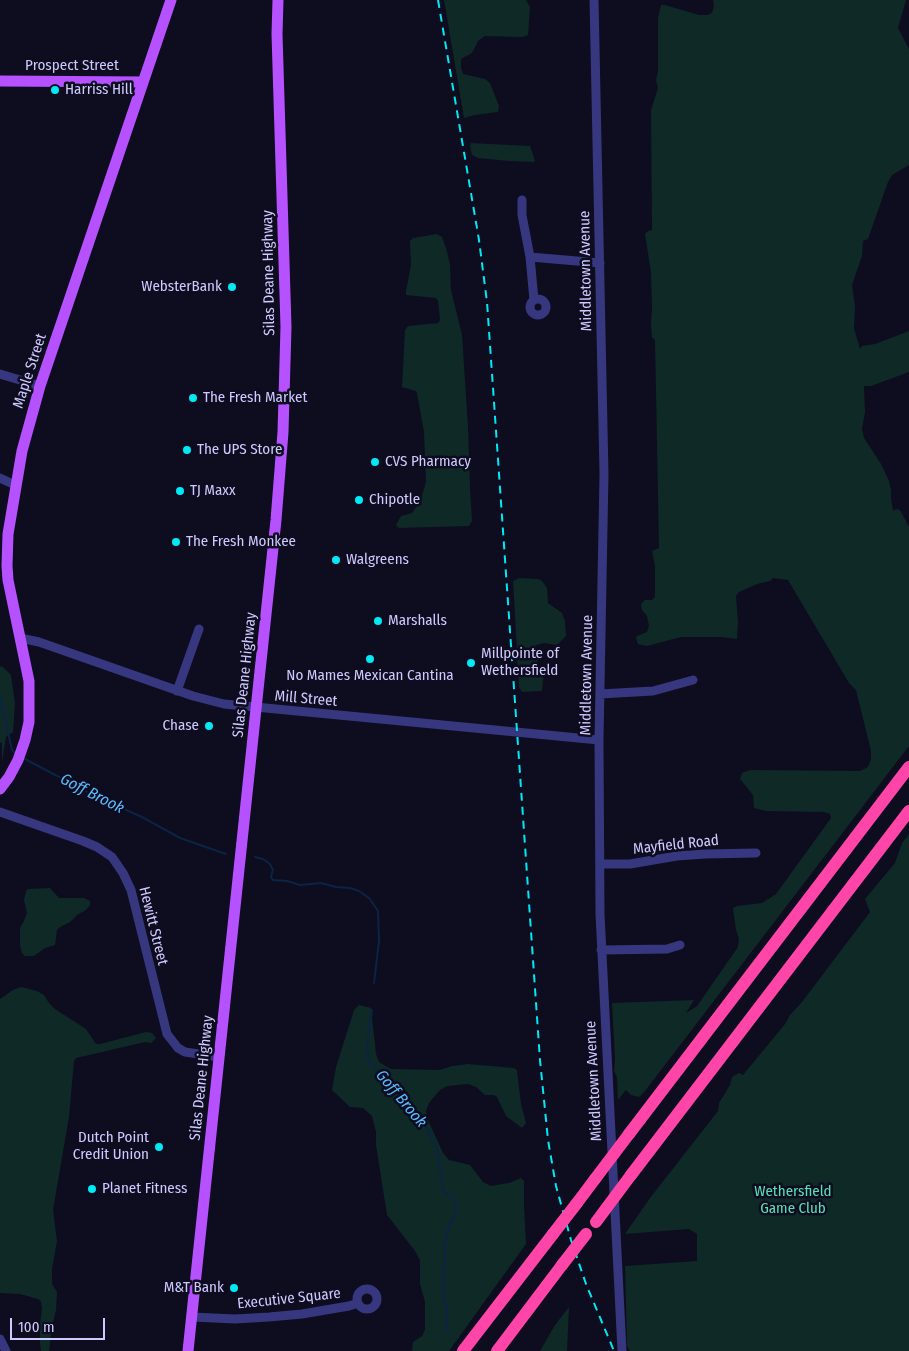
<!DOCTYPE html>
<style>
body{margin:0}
#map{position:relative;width:909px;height:1351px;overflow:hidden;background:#0e0c1f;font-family:"Fira Sans Condensed",sans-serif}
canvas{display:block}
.scale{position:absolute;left:10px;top:1318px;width:95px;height:22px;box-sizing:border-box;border:2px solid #cecaff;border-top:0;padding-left:6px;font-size:15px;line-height:18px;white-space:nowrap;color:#cecaff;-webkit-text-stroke:4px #0e0c1f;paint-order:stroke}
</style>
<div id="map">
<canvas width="909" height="1351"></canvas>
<div class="scale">100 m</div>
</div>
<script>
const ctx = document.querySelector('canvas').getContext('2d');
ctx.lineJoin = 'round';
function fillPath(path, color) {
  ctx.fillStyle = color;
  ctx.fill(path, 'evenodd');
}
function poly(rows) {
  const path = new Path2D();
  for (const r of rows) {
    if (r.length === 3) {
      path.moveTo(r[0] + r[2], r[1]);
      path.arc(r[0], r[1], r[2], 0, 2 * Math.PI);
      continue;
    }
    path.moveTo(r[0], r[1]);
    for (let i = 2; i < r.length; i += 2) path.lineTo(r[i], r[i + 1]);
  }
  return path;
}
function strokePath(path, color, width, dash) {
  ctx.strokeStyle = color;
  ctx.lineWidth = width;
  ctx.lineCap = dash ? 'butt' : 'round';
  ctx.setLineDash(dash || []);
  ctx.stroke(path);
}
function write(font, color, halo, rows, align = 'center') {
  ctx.font = font + ' "Fira Sans Condensed",sans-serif';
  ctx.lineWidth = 5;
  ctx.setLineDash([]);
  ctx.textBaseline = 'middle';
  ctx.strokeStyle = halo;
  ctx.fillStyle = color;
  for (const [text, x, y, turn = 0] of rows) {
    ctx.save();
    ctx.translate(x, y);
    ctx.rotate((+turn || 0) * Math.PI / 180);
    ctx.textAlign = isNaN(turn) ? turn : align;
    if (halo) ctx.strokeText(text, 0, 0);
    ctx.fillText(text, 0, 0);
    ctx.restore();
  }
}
const green = poly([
 [444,0,526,0,530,7,528,35,522,37,485,36,478,41,472,53,461,59,461,68,463,74,485,79,490,83,499,106,498,112,475,115,464,118],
 [713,0,906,0,898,28,909,49,909,165,892,175,888,182,868,239,863,241,862,256,852,285,855,306,854,328,860,349,862,346,875,344,909,331,909,372,871,386,864,386,865,412,862,429,864,438,881,464,889,481,891,490,891,499,893,511,896,509,900,510,909,527,909,746,645,1091,639,1097,631,1095,626,1090,618,1100,617,1077,614,1071,615,1058,612,1003,694,1000,686,1013,697,1006,738,947,739,938,736,930,733,908,737,906,762,903,776,894,831,818,830,814,824,812,766,811,754,808,753,795,740,779,742,773,750,770,860,771,868,767,871,759,871,751,856,690,849,683,788,580,773,578,770,581,757,584,739,592,736,596,738,622,737,639,722,637,681,637,647,646,638,644,636,638,637,636,647,632,649,626,647,616,642,610,641,604,645,600,652,600,655,597,655,566,652,551,659,548,655,340,652,337,651,324,652,307,651,273,645,234,648,231,652,230,651,110,658,88,656,80,658,71,658,18,661,5,665,5,699,15,708,15,712,13,714,6],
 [471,143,530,146,535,161,533,162,509,161,478,158,472,155,470,147],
 [437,234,442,237,447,251,450,265,451,290,462,335,468,426,470,488,472,521,469,526,399,528,396,525,401,516,412,513,420,502,426,482,424,432,417,393,416,391,402,387,405,330,408,326,438,323,440,320,438,301,436,298,406,295,406,291,411,265,410,241,413,238],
 [519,578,538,579,542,581,547,588,548,603,562,613,565,621,566,636,557,645,544,643,536,645,536,652,538,664,544,672,542,691,522,692,519,687,513,581],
 [0,666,3,667,11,675,15,703,13,732,6,737,2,762,2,742,0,743],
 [909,834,909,1351,630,1351,627,1346,625,1266,697,1261,697,1234,689,1229,625,1234,650,1198,718,1111,719,1103,730,1085,732,1077,739,1073,743,1075,785,1024,790,1015,802,1002,870,912,865,899,895,863,902,843],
 [50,888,59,898,84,898,90,901,90,905,86,910,77,915,70,922,60,927,57,930,55,945,45,948,34,956,25,956,22,953,20,945,20,928,24,921,27,913,24,900,26,891,28,889],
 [21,987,37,991,44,995,49,1003,55,1009,86,1029,96,1044,100,1044,146,1032,152,1033,156,1038,151,1043,145,1042,85,1056,76,1058,74,1061,69,1117,53,1210,57,1241,52,1269,52,1284,57,1292,56,1310,52,1327,49,1351,41,1351,40,1343,40,1324,42,1309,41,1301,38,1299,20,1294,0,1293,0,999,13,990],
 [359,1005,371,1008,376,1054,379,1062,391,1069,440,1070,452,1066,468,1064,514,1068,517,1070,521,1104,526,1123,522,1128,506,1116,497,1097,494,1095,485,1095,476,1087,468,1084,447,1086,440,1090,429,1103,426,1111,428,1120,443,1153,449,1160,470,1165,483,1182,491,1186,509,1183,521,1178,524,1181,524,1205,526,1244,449,1351,412,1351,413,1342,422,1336,425,1330,425,1302,420,1284,420,1260,415,1251,387,1215,376,1145,376,1132,372,1116,363,1108,350,1107,332,1090,336,1067,354,1010],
 [569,1307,567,1351,540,1351,555,1325]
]);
const stream = poly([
 [0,696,12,750,16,755],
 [23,758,99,798,142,817,180,838,226,854],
 [255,857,263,859,270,864,273,870,271,877,273,880,287,881,300,885,321,883,336,887,350,888,359,891,369,898,378,911,379,941,374,983],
 [372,1010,367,1047,368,1060,383,1079,408,1103,422,1119,437,1148,443,1191,453,1198,456,1203,456,1212,447,1232,445,1244,444,1297,447,1309,446,1326,448,1331]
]);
const minor = poly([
 [594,0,604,474,599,740,600,914,622,1351],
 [522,200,522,215,530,257,600,263],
 [530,257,534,300],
 [538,307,8],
 [0,374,40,386],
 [0,478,15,485],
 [20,638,39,642,193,696,224,704,599,740],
 [177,691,199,629],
 [600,694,653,691,693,680],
 [0,812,83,841,97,847,112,857,123,873,131,890,167,1034,178,1048,185,1052,219,1057],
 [600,864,630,864,677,856,705,854,756,853],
 [601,950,667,949,680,945],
 [367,1299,10],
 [192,1317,235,1319,269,1317,302,1314,349,1306,358,1303],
 [0,1339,6,1351]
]);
const major = poly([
 [0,81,143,82],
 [0,789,9,777,18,760,25,740,29,722,29,681,8,580,7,566,8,534,22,451,40,386,171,0],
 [188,1351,276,520,283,432,286,327,277,34,278,0]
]);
const highway = poly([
 [629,1134,909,767],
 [631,1175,909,811],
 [577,1203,595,1179],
 [463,1351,553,1234],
 [497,1351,562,1265]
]);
const rail = poly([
 [438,0,479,240,487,302,540,1060,548,1140,556,1186,571,1240,586,1284,614,1351]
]);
const highwayBridge = poly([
 [595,1179,629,1134],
 [596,1222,631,1175],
 [553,1234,577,1203],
 [562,1265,586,1234]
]);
const markers = [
 [55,90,5,"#00e9f5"],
 [232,287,5,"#00e9f5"],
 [193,398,5,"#00e9f5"],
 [187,450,5,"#00e9f5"],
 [375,462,5,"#00e9f5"],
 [180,491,5,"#00e9f5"],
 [359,500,5,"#00e9f5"],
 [176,542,5,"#00e9f5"],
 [336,560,5,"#00e9f5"],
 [378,621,5,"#00e9f5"],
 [370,659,5,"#00e9f5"],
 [471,663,5,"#00e9f5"],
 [209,726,5,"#00e9f5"],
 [159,1147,5,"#00e9f5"],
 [92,1189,5,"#00e9f5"],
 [234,1288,5,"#00e9f5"]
];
const streetNames = [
 ["Prospect Street",72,66],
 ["Middletown Avenue",586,271,-91],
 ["Silas Deane Highway",269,273,-91],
 ["Maple Street",30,371,-72],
 ["Silas Deane Highway",245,675,-84],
 ["Middletown Avenue",587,675,-89],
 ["Mill Street",306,699,5],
 ["Mayfield Road",676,845,-6],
 ["Hewitt Street",153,926,76],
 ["Silas Deane Highway",202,1078,-84],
 ["Middletown Avenue",594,1081,-93],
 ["Executive Square",289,1299,-6]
];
const poiNames = [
 ["Harriss Hill",65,90],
 ["WebsterBank",222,287,"right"],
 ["The Fresh Market",203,398],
 ["The UPS Store",197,450],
 ["CVS Pharmacy",385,462],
 ["TJ Maxx",190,491],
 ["Chipotle",369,500],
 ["The Fresh Monkee",186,542],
 ["Walgreens",346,560],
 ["Marshalls",388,621],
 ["Millpointe of",481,654],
 ["Wethersfield",481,671],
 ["No Mames Mexican Cantina",370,676,"center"],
 ["Chase",199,726,"right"],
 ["Dutch Point",149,1138,"right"],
 ["Credit Union",149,1155,"right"],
 ["Planet Fitness",102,1189],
 ["M&T Bank",224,1288,"right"]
];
const parkNames = [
 ["Wethersfield",793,1192],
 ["Game Club",793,1209]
];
const waterNames = [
 ["Goff Brook",92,794,27],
 ["Goff Brook",401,1099,50]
];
fillPath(green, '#0f2927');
strokePath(stream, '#0b2444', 2);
strokePath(minor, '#36377f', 9);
strokePath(major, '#b651ff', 11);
strokePath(highway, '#ff45a7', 12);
strokePath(rail, '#00e9f5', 2, [8, 6]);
strokePath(highwayBridge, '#ff45a7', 12);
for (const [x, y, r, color] of markers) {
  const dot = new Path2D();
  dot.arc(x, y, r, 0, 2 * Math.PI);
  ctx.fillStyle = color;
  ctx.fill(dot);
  strokePath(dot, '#0e0c1f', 2);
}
write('15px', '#cecaff', '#0e0c1f', streetNames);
write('15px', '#cecaff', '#0e0c1f', poiNames, 'left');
write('15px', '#55e1b7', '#0e0c1f', parkNames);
write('italic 16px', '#58baff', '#0e0c1f', waterNames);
</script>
